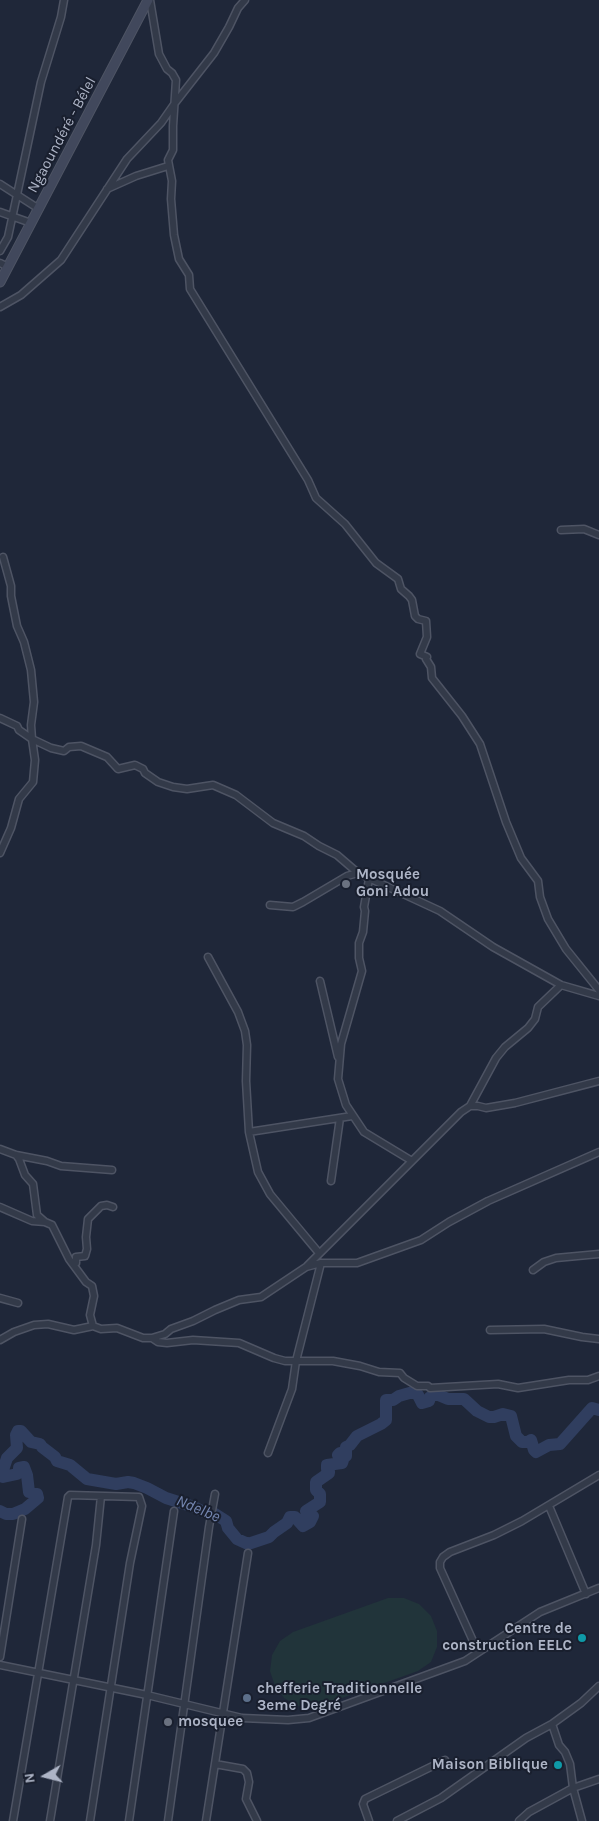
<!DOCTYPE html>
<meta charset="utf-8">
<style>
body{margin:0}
#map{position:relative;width:599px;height:1821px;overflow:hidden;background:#1f2739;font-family:Karla,sans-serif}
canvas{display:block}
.north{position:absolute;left:20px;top:1751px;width:50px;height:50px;-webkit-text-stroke:4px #191f2e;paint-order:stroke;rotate:262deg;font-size:14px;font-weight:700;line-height:20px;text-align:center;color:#adb4c6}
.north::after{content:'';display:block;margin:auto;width:18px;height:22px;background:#adb4c6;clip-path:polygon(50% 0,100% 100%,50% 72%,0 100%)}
</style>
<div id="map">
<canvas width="599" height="1821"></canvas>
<div class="north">N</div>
</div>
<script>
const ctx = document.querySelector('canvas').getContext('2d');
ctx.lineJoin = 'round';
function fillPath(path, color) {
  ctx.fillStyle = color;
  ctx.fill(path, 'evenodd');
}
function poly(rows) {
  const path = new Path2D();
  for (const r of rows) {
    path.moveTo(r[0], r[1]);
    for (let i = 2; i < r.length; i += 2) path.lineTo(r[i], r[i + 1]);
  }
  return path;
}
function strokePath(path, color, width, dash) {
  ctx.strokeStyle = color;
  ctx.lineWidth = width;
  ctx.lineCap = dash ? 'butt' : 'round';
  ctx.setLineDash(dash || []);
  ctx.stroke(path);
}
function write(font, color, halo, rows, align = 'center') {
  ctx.font = font + ' Karla,sans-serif';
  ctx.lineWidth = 4;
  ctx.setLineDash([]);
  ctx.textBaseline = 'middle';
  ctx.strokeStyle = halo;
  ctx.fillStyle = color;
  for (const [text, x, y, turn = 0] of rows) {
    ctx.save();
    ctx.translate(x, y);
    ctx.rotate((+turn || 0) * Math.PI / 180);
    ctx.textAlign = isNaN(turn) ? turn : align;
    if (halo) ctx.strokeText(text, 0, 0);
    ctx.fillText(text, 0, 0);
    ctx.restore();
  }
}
const green = poly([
 [388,1598,404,1598,419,1604,431,1616,437,1631,437,1647,431,1662,418,1671,314,1708,298,1706,284,1698,275,1686,270,1671,272,1655,280,1641,293,1632]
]);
const river = poly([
 [0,1511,6,1514,13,1514,25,1509,38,1498,37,1494,29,1492,27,1475,24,1467,19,1468,19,1472,17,1474,3,1477,2,1473,7,1458,17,1448,16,1435,18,1431,21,1431,31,1442,40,1444,42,1447,55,1457,57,1461,70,1465,87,1479,116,1484,128,1482,134,1483,147,1488,166,1498,194,1507,206,1513,215,1514,226,1521,228,1528,237,1539,248,1544,269,1537,274,1532,287,1523,290,1517,295,1517,303,1526,310,1522,313,1516,307,1515,306,1511,320,1502,320,1494,316,1490,316,1482,329,1473,329,1470,327,1469,327,1465,342,1463,343,1460,339,1457,338,1455,340,1453,346,1456,346,1447,350,1445,357,1436,381,1424,386,1420,386,1400,393,1400,399,1396,413,1392,418,1395,422,1403,429,1401,430,1397,436,1394,448,1399,464,1399,477,1411,489,1417,494,1417,503,1414,511,1416,516,1436,522,1442,528,1442,531,1440,534,1450,536,1452,549,1445,560,1444,592,1408,599,1410]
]);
const street = poly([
 [150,0,159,54,167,69,172,73,176,80,173,126,173,150,168,160,172,181,171,199,174,235,179,259,189,275,190,289,308,480,316,498,345,524,376,563,398,579,401,589,409,596,412,600,415,616,418,619,426,621,427,637,420,654,427,657,426,659,431,667,432,678,462,716,480,744,506,822,521,858,538,881,540,897,548,919,566,949,599,990],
 [0,184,39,209],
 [107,189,136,176,168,166],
 [0,212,31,223],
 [0,251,8,237,41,82,61,17,64,0],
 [0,263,8,267],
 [0,307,21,295,61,260,127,159,161,123,175,103,214,53,229,27,238,8,245,0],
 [561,530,584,529,599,535],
 [3,557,11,586,11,596,17,626,24,642,31,670,34,702,31,725,32,739,51,748,64,751,69,747,81,746,107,757,118,769,135,765,143,769,145,773,158,782,173,787,187,789,213,785,236,795,273,823,304,836,319,846,337,855,358,873,440,911,493,947,561,985,599,996],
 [0,718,17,726,19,730,32,739,35,760,33,782,19,799,11,828,0,853],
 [369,879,364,907,365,911,363,932,359,943,359,958,362,971,341,1044,338,1079,346,1105,364,1132,412,1161],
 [270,905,293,907,303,902,347,876,358,873],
 [208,957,238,1012,245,1031,247,1045,246,1081,249,1132,258,1172,270,1194,319,1253],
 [320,981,338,1057],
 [470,1106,496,1058,505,1047,528,1028,535,1019,538,1007,561,985],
 [249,1132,352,1116],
 [0,1149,16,1155,47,1161,61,1166,112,1170],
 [599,1152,488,1201,449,1222,421,1240,357,1263,321,1263,306,1267,261,1297,239,1300,215,1310,193,1321,171,1329,165,1334,152,1338,158,1342,167,1343,193,1340,239,1343,274,1358,285,1361,333,1361,360,1366,379,1372,400,1373,404,1378,417,1386,428,1386,430,1388,498,1384,518,1388,569,1380,588,1380,599,1376],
 [16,1155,19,1159,25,1175,33,1184,37,1215,45,1222],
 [331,1181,340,1118],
 [0,1207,32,1221,45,1222,52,1225,69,1259,86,1282,92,1286,94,1296,90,1315,93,1326,101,1329,117,1328,143,1338,152,1338],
 [73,1264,76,1263,76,1257,85,1256,87,1249,86,1237,88,1219,101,1206,107,1205,113,1207],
 [307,1266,461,1112,470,1106,478,1106,486,1108,515,1103,599,1081],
 [533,1270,544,1262,556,1258,599,1254],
 [0,1298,18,1303],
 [490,1330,544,1329,582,1337,599,1339],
 [0,1340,14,1332,34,1325,48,1324,74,1330,93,1326],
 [268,1453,292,1389,296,1361,321,1263],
 [549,1506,586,1594],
 [478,1652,440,1568,440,1562,443,1557,450,1552,494,1535,522,1521,599,1475],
 [0,1657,22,1519],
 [0,1665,147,1695,242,1718,288,1720,309,1718,465,1661,540,1612,599,1588],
 [215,1764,243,1769,247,1773,249,1782,246,1799,257,1821],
 [13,1821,68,1497,70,1495,139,1497,142,1506,130,1563,90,1821],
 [50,1821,96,1545,101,1496],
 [129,1821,174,1511],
 [168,1821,209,1527,215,1494],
 [206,1821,248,1553],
 [369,1821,363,1804,365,1799,445,1760],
 [397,1821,441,1798,526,1738,552,1724,581,1703,599,1686],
 [519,1821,529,1812,573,1788,570,1764,565,1752,559,1745,552,1724],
 [582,1821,573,1788,599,1779]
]);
const secondary = poly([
 [0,282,148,0]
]);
const markers = [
 [346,884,5,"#6b7280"],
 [582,1638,5,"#0f9aa8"],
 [247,1698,5,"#5c6f8a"],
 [168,1722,5,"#6b7280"],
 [558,1765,5,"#0f9aa8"]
];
const streetNames = [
 ["Ngaoundéré - Bélel",62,135,-62]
];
const poiNames = [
 ["Mosquée",356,875],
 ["Goni Adou",356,892],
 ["Centre de",572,1629,"right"],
 ["construction EELC",572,1646,"right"],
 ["chefferie Traditionnelle",257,1689],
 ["3eme Degré",257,1706],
 ["mosquee",178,1722],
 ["Maison Biblique",548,1765,"right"]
];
const waterNames = [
 ["Ndelbe",198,1509,23]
];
fillPath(green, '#21343a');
strokePath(river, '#303e5f', 12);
strokePath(street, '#4e5464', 9);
strokePath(secondary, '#4e5464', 11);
strokePath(street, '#333a49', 6);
strokePath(secondary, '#41485c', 9);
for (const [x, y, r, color] of markers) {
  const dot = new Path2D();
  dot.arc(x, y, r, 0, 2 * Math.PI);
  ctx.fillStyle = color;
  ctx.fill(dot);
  strokePath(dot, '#191f2e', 2);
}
write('15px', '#adb4c6', '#191f2e', streetNames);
write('bold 15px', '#adb4c6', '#191f2e', poiNames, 'left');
write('italic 16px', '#7486b0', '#191f2e', waterNames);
</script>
